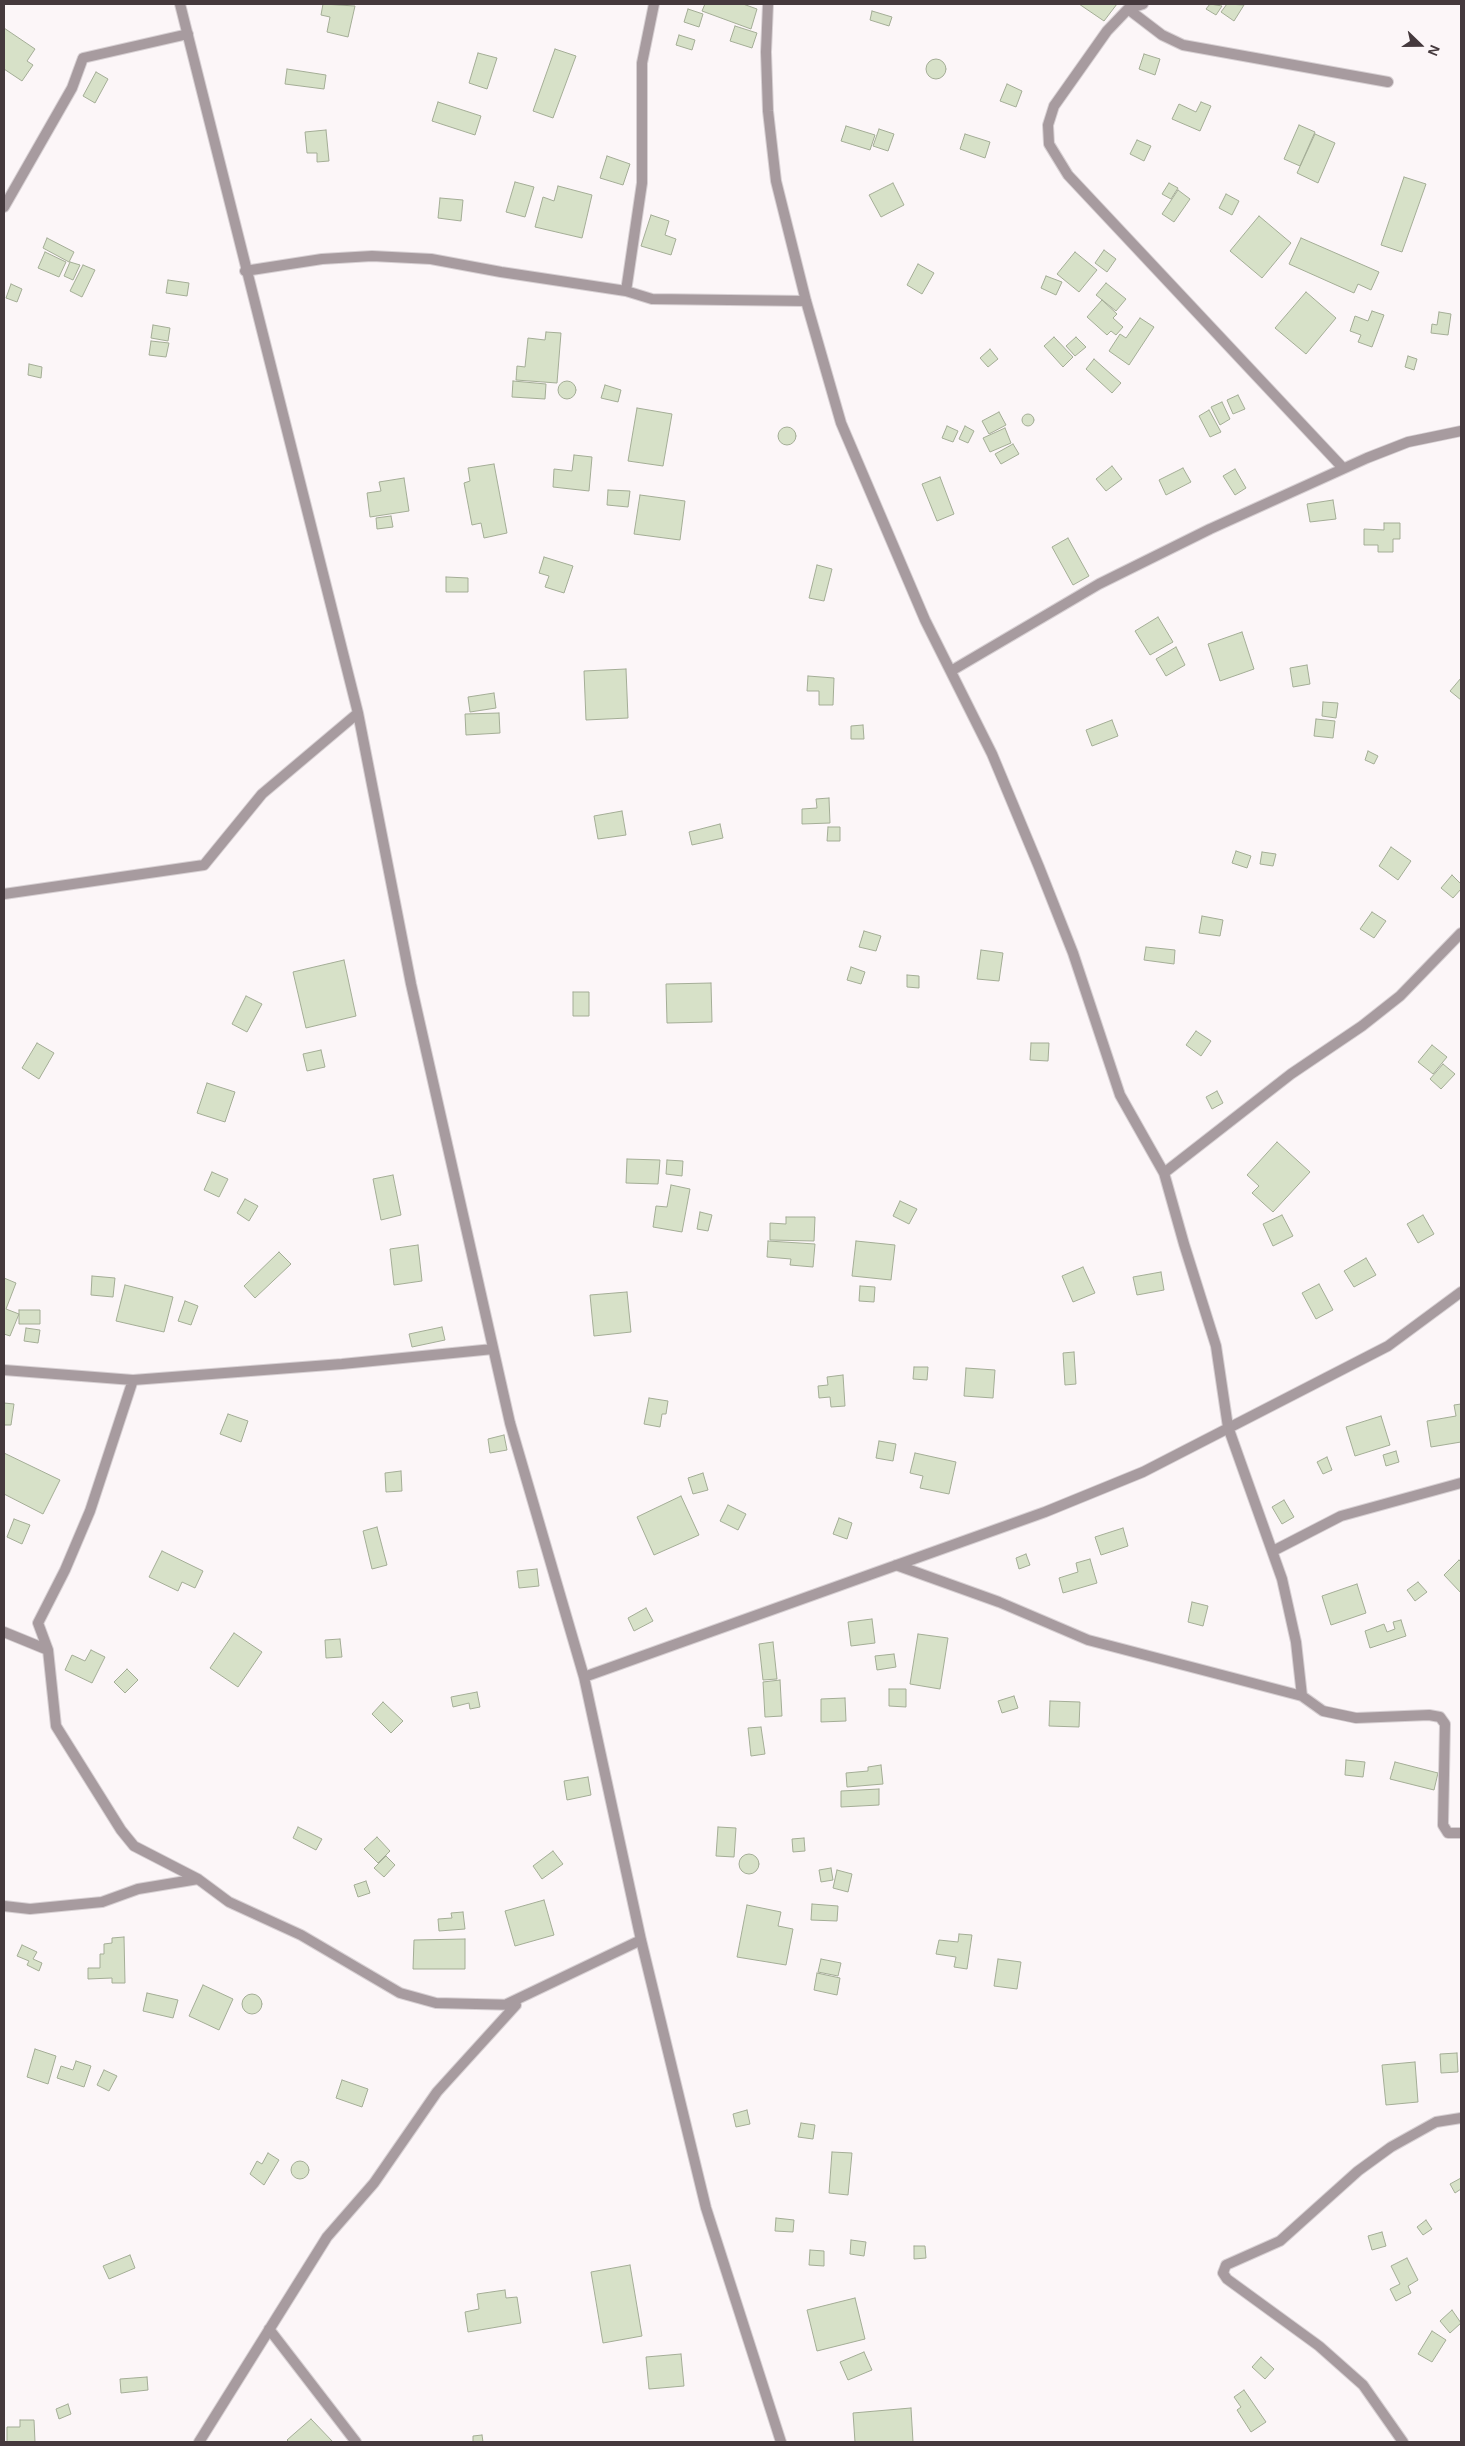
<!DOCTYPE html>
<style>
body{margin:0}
#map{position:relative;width:1465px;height:2446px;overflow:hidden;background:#fcf6f8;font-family:Arial,sans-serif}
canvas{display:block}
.frame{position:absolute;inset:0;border:5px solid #45393d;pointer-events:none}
.north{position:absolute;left:1395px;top:20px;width:50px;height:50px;-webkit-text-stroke:4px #fcf6f8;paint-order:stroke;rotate:112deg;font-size:14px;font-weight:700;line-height:20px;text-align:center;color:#45393d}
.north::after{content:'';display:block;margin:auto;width:18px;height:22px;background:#45393d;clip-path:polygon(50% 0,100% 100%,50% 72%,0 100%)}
</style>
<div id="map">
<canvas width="1465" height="2446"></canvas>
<div class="frame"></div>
<div class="north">N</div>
</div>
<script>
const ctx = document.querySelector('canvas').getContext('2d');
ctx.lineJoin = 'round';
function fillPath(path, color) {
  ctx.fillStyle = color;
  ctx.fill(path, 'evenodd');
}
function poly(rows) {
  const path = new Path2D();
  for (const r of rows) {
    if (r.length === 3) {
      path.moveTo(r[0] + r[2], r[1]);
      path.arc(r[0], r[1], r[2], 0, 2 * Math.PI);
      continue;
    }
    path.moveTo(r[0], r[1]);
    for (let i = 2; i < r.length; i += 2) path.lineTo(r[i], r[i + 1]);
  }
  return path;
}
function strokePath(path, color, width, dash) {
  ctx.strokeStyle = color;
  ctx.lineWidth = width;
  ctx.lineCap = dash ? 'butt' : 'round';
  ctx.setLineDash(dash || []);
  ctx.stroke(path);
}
const building = poly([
 [323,4,355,6,348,37,327,32,330,17,321,15,323,4],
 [705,4,743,4,757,9,751,29,702,11,705,4],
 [1079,4,1117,4,1104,21,1079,4],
 [1210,4,1222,6,1216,15,1206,9,1210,4],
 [1227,4,1244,5,1234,21,1221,12,1227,4],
 [688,9,703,14,699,27,684,22,688,9],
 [872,11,892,17,889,26,870,20,872,11],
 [735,26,757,33,752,48,730,41,735,26],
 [4,28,35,49,27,61,33,65,22,81,4,69,4,28],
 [679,35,695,40,692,50,676,45,679,35],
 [555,49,576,56,553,118,533,111,555,49],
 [478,53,497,58,487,89,469,83,478,53],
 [1144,54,1160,59,1155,75,1139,69,1144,54],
 [936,69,10],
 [287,69,326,75,324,89,285,84,287,69],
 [96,72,108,79,95,103,83,96,96,72],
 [1007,84,1022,91,1016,107,1000,101,1007,84],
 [438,102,481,116,475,135,432,121,438,102],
 [1201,102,1211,106,1200,131,1172,119,1179,104,1196,112,1201,102],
 [1299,125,1315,132,1300,166,1284,159,1299,125],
 [846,126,875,135,870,150,841,141,846,126],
 [879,129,894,134,888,151,873,146,879,129],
 [326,130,329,161,317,162,317,153,307,153,305,132,326,130],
 [965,134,990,142,985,158,960,149,965,134],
 [1315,134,1335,143,1318,183,1297,173,1315,134],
 [1137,140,1151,146,1144,161,1130,154,1137,140],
 [607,156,630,164,623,185,600,178,607,156],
 [1404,177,1426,184,1402,252,1381,245,1404,177],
 [515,182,534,187,525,217,506,212,515,182],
 [893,183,904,205,881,217,869,195,893,183],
 [1169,183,1178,188,1171,199,1162,194,1169,183],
 [558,186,592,195,582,238,535,227,543,197,554,201,558,186],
 [1178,190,1190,199,1174,222,1162,214,1178,190],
 [1226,194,1239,201,1232,215,1219,208,1226,194],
 [440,198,463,200,461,221,438,218,440,198],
 [651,215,669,221,665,235,676,239,671,255,641,246,651,215],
 [1259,216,1291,243,1262,278,1230,251,1259,216],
 [47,238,74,252,69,262,43,248,47,238],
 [1301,238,1379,272,1371,290,1358,284,1354,293,1289,264,1301,238],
 [1104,250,1116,259,1107,272,1095,263,1104,250],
 [45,252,66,262,59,277,38,268,45,252],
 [1075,252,1097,270,1079,292,1057,274,1075,252],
 [70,262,80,265,73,280,64,276,70,262],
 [918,264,934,273,922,294,907,285,918,264],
 [83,265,95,270,82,297,70,291,83,265],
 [1046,276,1062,282,1056,295,1041,288,1046,276],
 [168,280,189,283,187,296,166,293,168,280],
 [1106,283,1126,299,1116,311,1096,295,1106,283],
 [11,284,22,289,17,302,6,298,11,284],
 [1306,292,1336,318,1306,354,1275,328,1306,292],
 [1102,300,1117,314,1113,318,1123,327,1116,335,1111,331,1107,335,1087,317,1102,300],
 [1372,311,1384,315,1372,347,1358,342,1361,335,1350,331,1355,316,1368,321,1372,311],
 [1439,312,1451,314,1448,335,1431,333,1432,324,1437,325,1439,312],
 [1140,318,1154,327,1129,365,1109,351,1120,334,1126,338,1140,318],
 [153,325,170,328,168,341,151,338,153,325],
 [546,332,561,333,557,383,516,380,517,366,525,367,528,338,545,340,546,332],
 [1054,337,1073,357,1063,367,1044,346,1054,337],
 [1076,337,1086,347,1075,356,1066,346,1076,337],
 [151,341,169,343,166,357,149,355,151,341],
 [990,349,998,359,988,367,980,358,990,349],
 [1408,356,1417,359,1414,370,1405,367,1408,356],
 [1094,359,1121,383,1112,393,1086,369,1094,359],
 [29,364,42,367,41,378,28,375,29,364],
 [513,381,546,384,545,399,512,397,513,381],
 [567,390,9],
 [605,385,621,390,618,402,601,398,605,385],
 [1238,395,1245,409,1233,414,1227,400,1238,395],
 [1222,402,1230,419,1220,425,1211,407,1222,402],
 [637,408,672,414,663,466,628,461,637,408],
 [1209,410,1221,432,1210,437,1199,416,1209,410],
 [999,412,1006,425,989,434,982,421,999,412],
 [1028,420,6],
 [947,426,958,431,953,442,942,438,947,426],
 [965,426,974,431,968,443,959,439,965,426],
 [787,436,9],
 [1005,428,1011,443,990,452,983,438,1005,428],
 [1013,444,1019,454,1001,464,995,454,1013,444],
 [574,455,592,457,589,491,553,487,554,469,572,471,574,455],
 [494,464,507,533,484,538,481,523,472,525,464,483,470,481,468,468,494,464],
 [1112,466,1122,479,1106,491,1096,479,1112,466],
 [1183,468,1191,482,1166,495,1159,480,1183,468],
 [1235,469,1246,488,1235,495,1223,476,1235,469],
 [940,477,954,514,937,521,922,484,940,477],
 [404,478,409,511,370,517,367,493,381,491,379,482,404,478],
 [608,490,630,491,628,507,607,505,608,490],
 [640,495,685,501,680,540,634,534,640,495],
 [1333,500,1336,519,1310,522,1307,504,1333,500],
 [391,516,393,527,377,529,376,518,391,516],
 [1384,523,1400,523,1400,539,1393,539,1393,552,1378,552,1378,545,1364,545,1364,529,1384,530,1384,523],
 [1068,538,1089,576,1073,585,1052,547,1068,538],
 [544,557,573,566,564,593,545,587,549,576,539,573,544,557],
 [817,565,832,569,824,601,809,598,817,565],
 [446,577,468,578,468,592,446,592,446,577],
 [1158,617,1173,642,1150,655,1135,631,1158,617],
 [1242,632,1254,669,1220,681,1208,644,1242,632],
 [1176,647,1185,665,1166,676,1156,659,1176,647],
 [1307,665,1310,684,1293,687,1290,668,1307,665],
 [626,669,628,718,586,720,584,671,626,669],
 [808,676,834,678,833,705,819,705,819,691,807,691,808,676],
 [1461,678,1461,700,1450,691,1461,678],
 [494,693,496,708,470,712,468,697,494,693],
 [1323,702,1338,703,1336,718,1322,716,1323,702],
 [499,713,500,733,466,735,465,714,499,713],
 [1316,719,1335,721,1333,738,1314,736,1316,719],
 [1112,720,1118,736,1092,746,1086,730,1112,720],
 [863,725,864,739,851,739,851,726,863,725],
 [1368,751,1378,756,1374,764,1365,760,1368,751],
 [829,798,830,823,802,824,802,809,817,808,816,799,829,798],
 [622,811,626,835,598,839,594,816,622,811],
 [720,824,723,838,692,845,689,832,720,824],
 [828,827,840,827,840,841,827,841,828,827],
 [1391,847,1411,861,1398,880,1379,866,1391,847],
 [1236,851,1251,856,1247,868,1232,863,1236,851],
 [1262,852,1276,854,1273,866,1260,864,1262,852],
 [1452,875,1461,884,1461,889,1453,898,1441,888,1452,875],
 [1372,912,1386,921,1374,938,1360,929,1372,912],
 [1202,916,1223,920,1220,936,1199,933,1202,916],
 [864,931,881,936,876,951,859,947,864,931],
 [1146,947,1175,950,1174,964,1144,960,1146,947],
 [981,950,1003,953,999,981,977,979,981,950],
 [344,960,356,1016,306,1028,293,972,344,960],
 [851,967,865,972,861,984,847,980,851,967],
 [907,975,919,976,919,988,907,987,907,975],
 [711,983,712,1022,667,1023,666,984,711,983],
 [573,992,589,992,589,1016,573,1016,573,992],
 [246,996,262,1004,247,1032,232,1024,246,996],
 [1196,1031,1211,1041,1201,1056,1186,1045,1196,1031],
 [37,1043,54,1053,39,1079,22,1068,37,1043],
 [1031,1043,1049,1043,1048,1061,1030,1060,1031,1043],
 [1432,1045,1447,1057,1433,1074,1418,1062,1432,1045],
 [321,1050,325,1067,307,1071,303,1054,321,1050],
 [1443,1064,1455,1074,1441,1089,1430,1079,1443,1064],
 [207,1083,235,1092,225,1122,197,1113,207,1083],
 [1217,1091,1223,1103,1212,1109,1206,1097,1217,1091],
 [1277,1142,1310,1172,1273,1212,1252,1193,1259,1186,1247,1175,1277,1142],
 [627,1159,660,1160,658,1184,626,1183,627,1159],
 [667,1160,683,1161,682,1176,666,1174,667,1160],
 [212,1172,228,1179,219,1197,204,1190,212,1172],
 [393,1175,401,1215,381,1220,373,1179,393,1175],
 [671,1185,690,1189,682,1232,653,1227,656,1206,667,1207,671,1185],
 [245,1199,258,1206,249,1221,237,1213,245,1199],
 [900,1201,917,1209,909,1224,893,1216,900,1201],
 [700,1212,712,1215,708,1231,697,1229,700,1212],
 [1282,1215,1293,1236,1273,1246,1263,1224,1282,1215],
 [1423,1215,1434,1234,1418,1243,1407,1224,1423,1215],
 [786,1217,815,1217,814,1241,770,1240,770,1223,786,1224,786,1217],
 [768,1241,815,1244,813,1267,790,1265,791,1259,767,1257,768,1241],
 [856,1241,895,1245,891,1280,852,1276,856,1241],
 [418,1245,422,1281,394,1285,390,1249,418,1245],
 [279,1252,291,1264,255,1298,244,1286,279,1252],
 [1366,1258,1376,1275,1354,1287,1344,1271,1366,1258],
 [1083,1267,1095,1293,1073,1302,1062,1276,1083,1267],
 [1161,1272,1164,1290,1137,1295,1133,1277,1161,1272],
 [92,1276,115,1278,113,1297,91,1295,92,1276],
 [4,1278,16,1283,6,1309,19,1314,10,1336,4,1334,4,1278],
 [1319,1284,1333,1310,1316,1319,1302,1293,1319,1284],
 [125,1285,173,1297,164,1332,116,1321,125,1285],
 [860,1286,875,1287,874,1302,859,1301,860,1286],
 [627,1292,631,1332,594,1336,590,1295,627,1292],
 [185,1301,198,1306,191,1325,178,1321,185,1301],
 [19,1310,40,1310,40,1324,19,1324,19,1310],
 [442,1327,445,1340,412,1347,409,1334,442,1327],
 [26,1328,40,1330,38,1343,24,1341,26,1328],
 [1074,1352,1076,1384,1065,1385,1063,1353,1074,1352],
 [914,1367,928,1367,927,1380,913,1379,914,1367],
 [966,1368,995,1370,993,1398,964,1396,966,1368],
 [843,1375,845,1406,831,1407,830,1397,819,1398,818,1386,828,1385,827,1377,843,1375],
 [649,1398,668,1401,666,1414,662,1414,660,1427,644,1424,649,1398],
 [4,1403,14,1404,11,1425,4,1425,4,1403],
 [1461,1404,1461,1442,1431,1447,1427,1421,1456,1416,1454,1405,1461,1404],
 [228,1414,248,1421,241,1442,220,1434,228,1414],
 [1381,1416,1390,1445,1355,1456,1346,1427,1381,1416],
 [504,1435,507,1450,490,1453,488,1439,504,1435],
 [879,1441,896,1444,893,1461,876,1458,879,1441],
 [1396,1451,1399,1462,1386,1466,1383,1455,1396,1451],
 [4,1453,60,1480,43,1514,4,1494,4,1453],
 [915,1453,956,1462,949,1494,920,1488,923,1476,910,1473,915,1453],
 [1327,1457,1332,1470,1323,1474,1317,1462,1327,1457],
 [401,1471,402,1491,386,1492,385,1473,401,1471],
 [703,1473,708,1490,693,1494,688,1478,703,1473],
 [681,1496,699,1535,654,1555,637,1517,681,1496],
 [1284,1500,1294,1517,1282,1524,1272,1507,1284,1500],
 [728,1505,746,1514,738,1530,720,1521,728,1505],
 [839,1518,852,1523,847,1539,833,1534,839,1518],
 [14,1519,30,1525,22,1544,7,1537,14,1519],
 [377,1527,387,1565,372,1569,363,1531,377,1527],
 [1123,1528,1128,1546,1101,1555,1095,1537,1123,1528],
 [162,1551,203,1571,195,1588,182,1582,178,1591,149,1577,162,1551],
 [1026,1554,1030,1565,1019,1569,1016,1558,1026,1554],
 [1090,1559,1097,1583,1063,1593,1059,1578,1078,1572,1076,1563,1090,1559],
 [1459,1560,1461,1562,1461,1593,1444,1575,1459,1560],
 [537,1569,539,1586,519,1588,517,1571,537,1569],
 [1418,1582,1427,1592,1415,1601,1407,1590,1418,1582],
 [1357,1584,1366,1613,1331,1625,1322,1596,1357,1584],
 [1192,1602,1208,1606,1203,1626,1188,1622,1192,1602],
 [646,1608,653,1621,634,1631,628,1618,646,1608],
 [872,1619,875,1643,851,1646,848,1622,872,1619],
 [1401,1620,1406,1636,1370,1648,1365,1631,1384,1624,1387,1632,1395,1629,1393,1622,1401,1620],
 [234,1633,262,1652,238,1687,210,1668,234,1633],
 [918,1634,948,1638,940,1689,910,1684,918,1634],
 [340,1639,342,1657,326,1658,325,1640,340,1639],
 [773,1642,777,1679,763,1680,759,1644,773,1642],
 [91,1650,105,1657,92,1683,65,1670,72,1655,85,1661,91,1650],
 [894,1654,896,1667,877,1670,875,1656,894,1654],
 [127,1669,138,1680,125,1693,114,1682,127,1669],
 [780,1680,782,1716,765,1717,763,1682,780,1680],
 [889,1689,906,1689,906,1707,889,1706,889,1689],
 [477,1692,480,1707,470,1709,469,1703,453,1707,451,1697,477,1692],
 [1014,1696,1018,1708,1002,1713,998,1701,1014,1696],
 [845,1698,846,1721,821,1722,821,1699,845,1698],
 [1050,1701,1080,1702,1079,1727,1049,1726,1050,1701],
 [383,1702,403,1721,391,1733,372,1714,383,1702],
 [761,1727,765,1754,751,1756,748,1728,761,1727],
 [1346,1760,1365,1762,1363,1777,1345,1775,1346,1760],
 [1395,1762,1438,1773,1434,1790,1390,1779,1395,1762],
 [881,1765,883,1784,847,1787,846,1773,868,1771,868,1767,881,1765],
 [588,1777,591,1795,567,1800,564,1781,588,1777],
 [879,1789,879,1805,841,1807,841,1791,879,1789],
 [298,1827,322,1839,316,1850,293,1838,298,1827],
 [718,1827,736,1828,734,1857,716,1856,718,1827],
 [377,1837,390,1851,378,1863,364,1849,377,1837],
 [804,1838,805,1851,793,1852,792,1839,804,1838],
 [553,1851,563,1864,542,1879,533,1866,553,1851],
 [749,1864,10],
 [386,1856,395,1865,384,1877,374,1868,386,1856],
 [831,1868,833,1880,821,1882,819,1870,831,1868],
 [837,1870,852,1874,848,1892,833,1888,837,1870],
 [366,1881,370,1893,358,1897,354,1885,366,1881],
 [544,1900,554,1935,515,1946,505,1911,544,1900],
 [812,1904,838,1906,837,1921,811,1920,812,1904],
 [747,1905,781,1912,778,1926,793,1929,786,1965,737,1957,747,1905],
 [463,1912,465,1929,439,1931,438,1919,452,1918,451,1913,463,1912],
 [959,1934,972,1935,967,1969,954,1967,956,1957,936,1954,939,1940,958,1942,959,1934],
 [124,1937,125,1983,112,1983,112,1978,88,1979,88,1968,100,1968,100,1954,104,1954,104,1944,112,1943,112,1938,124,1937],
 [465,1939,465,1969,413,1969,414,1940,465,1939],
 [22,1945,37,1952,33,1959,42,1963,39,1971,27,1965,29,1961,17,1956,22,1945],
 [821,1959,841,1963,838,1976,818,1972,821,1959],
 [998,1959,1021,1962,1017,1989,994,1986,998,1959],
 [817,1973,840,1978,837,1995,814,1990,817,1973],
 [203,1985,233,1999,219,2030,189,2016,203,1985],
 [147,1993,178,2000,173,2018,143,2011,147,1993],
 [252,2004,10],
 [35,2049,56,2056,48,2084,27,2077,35,2049],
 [1457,2053,1458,2072,1441,2073,1440,2054,1457,2053],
 [76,2061,91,2066,84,2087,57,2078,61,2066,73,2070,76,2061],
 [1415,2062,1418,2102,1386,2105,1382,2065,1415,2062],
 [104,2070,117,2076,109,2091,97,2085,104,2070],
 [342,2080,368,2089,362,2107,336,2098,342,2080],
 [747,2110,750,2124,736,2127,733,2114,747,2110],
 [801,2123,815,2125,813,2139,798,2137,801,2123],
 [832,2152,852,2153,848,2195,829,2193,832,2152],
 [268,2153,279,2160,264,2185,250,2174,257,2161,262,2164,268,2153],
 [300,2170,9],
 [1461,2178,1461,2189,1455,2193,1450,2184,1461,2178],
 [776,2218,794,2220,793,2232,775,2231,776,2218],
 [1426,2220,1432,2229,1423,2235,1417,2227,1426,2220],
 [1382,2232,1386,2246,1372,2250,1368,2236,1382,2232],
 [851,2240,866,2242,864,2256,850,2254,851,2240],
 [914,2246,925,2246,926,2258,914,2259,914,2246],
 [810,2250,824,2251,824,2266,809,2265,810,2250],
 [130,2255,135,2268,109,2279,103,2266,130,2255],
 [1407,2258,1418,2280,1408,2286,1411,2293,1396,2301,1390,2289,1400,2284,1391,2266,1407,2258],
 [630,2265,642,2336,603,2343,591,2272,630,2265],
 [505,2290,506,2298,517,2297,521,2323,468,2332,465,2312,479,2309,477,2294,505,2290],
 [855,2298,865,2339,817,2351,807,2310,855,2298],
 [1452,2310,1461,2323,1450,2333,1440,2321,1452,2310],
 [1432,2331,1446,2340,1432,2362,1418,2354,1432,2331],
 [864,2352,872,2370,848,2380,840,2362,864,2352],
 [681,2354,684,2386,649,2389,646,2357,681,2354],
 [1261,2357,1274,2369,1265,2379,1252,2367,1261,2357],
 [147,2377,148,2390,121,2393,120,2379,147,2377],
 [1244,2390,1266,2422,1251,2432,1237,2410,1241,2407,1234,2397,1244,2390],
 [68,2404,71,2414,59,2419,56,2409,68,2404],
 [911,2408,913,2442,855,2442,853,2413,911,2408],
 [311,2419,333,2442,289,2442,287,2440,311,2419],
 [20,2420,34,2420,35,2442,7,2442,7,2427,20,2427,20,2420],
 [482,2435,483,2442,473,2442,473,2436,482,2435]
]);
const minor = poly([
 [180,4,358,713,411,984,510,1423,584,1677,641,1940,706,2208,781,2442],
 [768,4,766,52,768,111,776,181,806,301,841,423,925,620,992,754,1039,867,1073,953,1120,1095,1164,1173,1184,1244,1216,1346,1228,1427,1282,1579,1296,1642,1302,1696],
 [1143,4,1128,9,1107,31,1054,106,1048,125,1049,144,1068,175,1343,468],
 [1128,9,1162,35,1183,45,1388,82],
 [4,207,72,88,83,58,188,34],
 [245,271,322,259,372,256,431,259,501,272,626,291,652,299,806,301],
 [626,291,642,183,642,63,654,4],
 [951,671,1099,584,1210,529,1367,458,1408,442,1461,431],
 [4,894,204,865,262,794,358,713],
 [1164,1173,1291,1074,1362,1026,1400,996,1461,933],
 [4,1370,133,1380,342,1364,493,1349],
 [133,1380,90,1511,65,1570,38,1623,48,1650,56,1726,121,1830,134,1846,198,1879,229,1902,301,1935,400,1993,436,2003,516,2005],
 [1273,1551,1341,1516,1461,1483],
 [896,1565,999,1602,1088,1640,1302,1696,1323,1711,1356,1718,1429,1715,1440,1717,1445,1724,1443,1825,1448,1833,1461,1833],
 [4,1632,48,1650],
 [584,1677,1045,1512,1143,1472,1388,1346,1461,1292],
 [4,1906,30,1909,102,1902,138,1889,198,1879],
 [269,2329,356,2442],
 [199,2442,327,2237,374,2183,437,2092,516,2005,507,2004,641,1940],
 [1403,2442,1363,2385,1319,2346,1227,2279,1223,2273,1226,2265,1280,2241,1358,2171,1391,2147,1436,2122,1461,2118]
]);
fillPath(building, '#d7e1c8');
strokePath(building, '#a4ad96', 1);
strokePath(minor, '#d7d0d3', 12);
strokePath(minor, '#a79b9f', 10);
</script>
